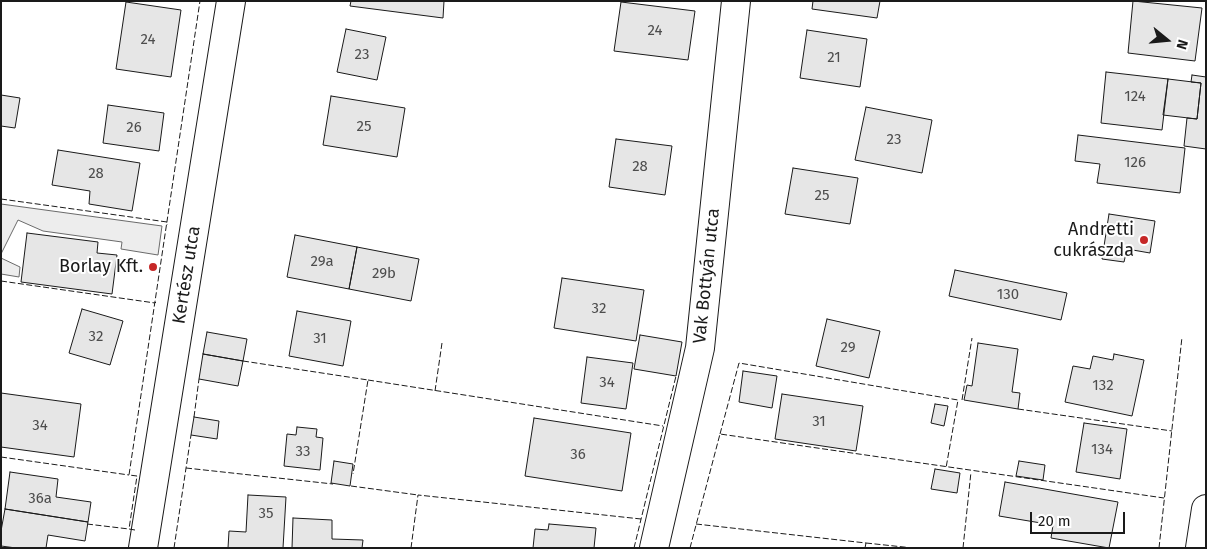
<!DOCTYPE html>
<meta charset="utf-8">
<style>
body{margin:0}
#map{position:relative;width:1207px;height:549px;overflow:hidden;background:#fff;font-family:"Fira Sans",sans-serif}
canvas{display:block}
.frame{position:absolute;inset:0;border:2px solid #1a1a1a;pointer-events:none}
.north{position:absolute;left:1142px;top:15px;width:50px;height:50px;-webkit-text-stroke:4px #fff;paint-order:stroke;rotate:107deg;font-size:14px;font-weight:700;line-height:20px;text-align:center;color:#1a1a1a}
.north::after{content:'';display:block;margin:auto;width:18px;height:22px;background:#1a1a1a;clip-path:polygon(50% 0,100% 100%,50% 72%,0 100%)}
.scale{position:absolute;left:1030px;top:512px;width:95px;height:22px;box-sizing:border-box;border:2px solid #1a1a1a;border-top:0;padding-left:6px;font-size:15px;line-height:18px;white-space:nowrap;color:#1a1a1a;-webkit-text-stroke:4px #fff;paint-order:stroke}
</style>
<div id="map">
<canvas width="1207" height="549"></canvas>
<div class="frame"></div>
<div class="north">N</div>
<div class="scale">20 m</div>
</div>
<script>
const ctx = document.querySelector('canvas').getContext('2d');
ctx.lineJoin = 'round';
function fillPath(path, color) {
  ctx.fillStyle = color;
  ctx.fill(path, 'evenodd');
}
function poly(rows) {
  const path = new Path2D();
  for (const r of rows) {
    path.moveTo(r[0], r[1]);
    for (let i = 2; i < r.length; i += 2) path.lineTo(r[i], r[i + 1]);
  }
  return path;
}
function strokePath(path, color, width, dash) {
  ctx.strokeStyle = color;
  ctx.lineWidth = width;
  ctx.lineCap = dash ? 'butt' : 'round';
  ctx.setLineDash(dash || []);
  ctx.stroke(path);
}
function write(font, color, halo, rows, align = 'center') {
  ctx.font = font + ' "Fira Sans",sans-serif';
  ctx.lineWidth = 4;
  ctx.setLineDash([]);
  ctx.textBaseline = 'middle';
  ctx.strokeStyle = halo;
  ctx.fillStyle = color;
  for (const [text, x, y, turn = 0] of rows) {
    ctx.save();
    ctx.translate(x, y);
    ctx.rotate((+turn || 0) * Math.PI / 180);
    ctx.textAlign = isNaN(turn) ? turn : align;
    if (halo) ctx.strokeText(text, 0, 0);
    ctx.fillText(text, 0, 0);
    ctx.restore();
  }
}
const built = poly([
 [1,204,162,226,158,255,121,249,122,242,43,231,18,220,1,254,1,204],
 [1,258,20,267,19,277,1,274,1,258]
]);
const building = poly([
 [351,1,444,1,443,18,350,6,351,1],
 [813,1,880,1,877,18,812,9,813,1],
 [1133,1,1202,8,1195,61,1128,53,1133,1],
 [126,2,181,10,171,77,116,69,126,2],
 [621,2,695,11,688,60,614,51,621,2],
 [346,29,386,37,377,80,337,72,346,29],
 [807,30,867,39,860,87,800,78,807,30],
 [1106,72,1168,79,1162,130,1101,123,1106,72],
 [1192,75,1206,77,1206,149,1184,146,1187,118,1197,119,1201,83,1191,82,1192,75],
 [1168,79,1201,83,1197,119,1163,115,1168,79],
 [1,95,20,98,15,128,1,126,1,95],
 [331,96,405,108,397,157,323,145,331,96],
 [108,105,164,113,159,151,103,143,108,105],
 [866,107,932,120,922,173,855,160,866,107],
 [1078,135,1185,148,1180,193,1097,183,1100,164,1075,161,1078,135],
 [616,139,672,146,665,195,609,187,616,139],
 [58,150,140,163,132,211,89,204,90,191,52,185,58,150],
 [793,168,858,178,850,224,785,214,793,168],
 [1109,214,1155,221,1150,253,1127,249,1124,262,1102,259,1109,214],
 [27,233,98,242,97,253,117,255,112,294,21,282,27,233],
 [295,235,357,247,349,289,287,277,295,235],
 [357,247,419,259,411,301,349,289,357,247],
 [955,270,1067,293,1061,320,949,296,955,270],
 [562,278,644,290,636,341,554,328,562,278],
 [82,309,123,321,110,365,69,353,82,309],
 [297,311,351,321,343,366,289,356,297,311],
 [827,319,880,331,869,378,816,366,827,319],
 [207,332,247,339,243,361,203,354,207,332],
 [640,335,682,342,676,376,634,369,640,335],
 [978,343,1018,349,1012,392,1020,393,1018,409,964,400,967,385,972,386,978,343],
 [203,354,243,361,238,386,199,379,203,354],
 [1114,354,1144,360,1132,416,1065,402,1073,366,1090,369,1093,356,1113,360,1114,354],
 [587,357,633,363,626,409,581,403,587,357],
 [743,371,777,376,772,408,739,402,743,371],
 [1,393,81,404,74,457,1,447,1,393],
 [782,394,863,406,856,451,775,439,782,394],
 [935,404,948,406,944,426,931,423,935,404],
 [194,417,219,421,217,439,191,435,194,417],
 [534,418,631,433,622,491,525,476,534,418],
 [1084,423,1127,429,1120,479,1076,472,1084,423],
 [297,427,317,429,316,437,323,438,320,470,284,466,287,434,296,435,297,427],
 [334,461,353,464,350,486,331,483,334,461],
 [1019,461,1045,465,1043,480,1016,476,1019,461],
 [935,469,960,473,957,493,931,489,935,469],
 [10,472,58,479,56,497,91,502,88,522,5,509,10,472],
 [1005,482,1118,502,1109,548,1051,538,1053,525,999,516,1005,482],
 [248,495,286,497,283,548,228,548,229,531,246,532,248,495],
 [5,509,88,522,85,541,48,535,46,548,16,548,1,546,1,531,5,509],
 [293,518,332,520,332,539,363,540,362,548,292,548,293,518],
 [549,524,596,528,594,548,533,548,535,529,548,530,549,524]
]);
const minor = poly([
 [143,548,231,1],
 [654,548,700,348,736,1]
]);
const primary = poly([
 [1200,548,1206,509]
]);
const fence = poly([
 [1,199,167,222,167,225],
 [1,281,155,303,156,302],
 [243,361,368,380,353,474],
 [368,380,663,426],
 [435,391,442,343],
 [962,400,972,338],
 [1018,409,1172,431],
 [194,417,199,379],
 [720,434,739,363,958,400,946,468],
 [1,457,129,475],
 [186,468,333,484],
 [351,486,418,495],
 [87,524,129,529],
 [696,524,866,543,865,548],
 [135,530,129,529,137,476,129,475,200,1],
 [866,543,913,548],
 [174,548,191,435],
 [411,548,418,495,641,519],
 [634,548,676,376],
 [690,548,720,434,1164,498],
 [963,548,971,472],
 [1159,548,1182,337]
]);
const markers = [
 [1144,240,5,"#c62828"],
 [153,267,5,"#c62828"]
];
const numberNames = [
 ["24",655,31],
 ["24",148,40],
 ["23",362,55],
 ["21",834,58],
 ["124",1135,97],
 ["25",364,127],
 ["26",134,128],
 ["23",894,140],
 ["126",1135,163],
 ["28",640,167],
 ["28",96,174],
 ["25",822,196],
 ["29a",322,262],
 ["29b",384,274],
 ["130",1008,295],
 ["32",599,309],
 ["32",96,337],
 ["31",320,339],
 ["29",848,348],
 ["34",607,383],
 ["132",1103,386],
 ["31",819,422],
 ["34",40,426],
 ["134",1102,450],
 ["33",303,452],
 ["36",578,455],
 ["36a",40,499],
 ["35",266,514]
];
const poiNames = [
 ["Andretti",1134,230],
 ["cukrászda",1134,251],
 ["Borlay Kft.",143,267]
];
const streetNames = [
 ["Kertész utca",187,275,-81],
 ["Vak Bottyán utca",707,276,-84]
];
fillPath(built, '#ededed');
strokePath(built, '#6a6a6a', 1);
fillPath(building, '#e6e6e6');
strokePath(building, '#1a1a1a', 1);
strokePath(minor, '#1a1a1a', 30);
strokePath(primary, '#1a1a1a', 30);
strokePath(minor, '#fff', 28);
strokePath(primary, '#fff', 28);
strokePath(fence, '#1a1a1a', 1, [6, 2.5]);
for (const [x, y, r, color] of markers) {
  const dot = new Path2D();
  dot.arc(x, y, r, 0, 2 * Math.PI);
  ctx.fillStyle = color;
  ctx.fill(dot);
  strokePath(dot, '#fff', 2);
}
write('15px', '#4d4d4d', null, numberNames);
write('18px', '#1a1a1a', '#fff', poiNames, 'right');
write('18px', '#1a1a1a', '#fff', streetNames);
</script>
